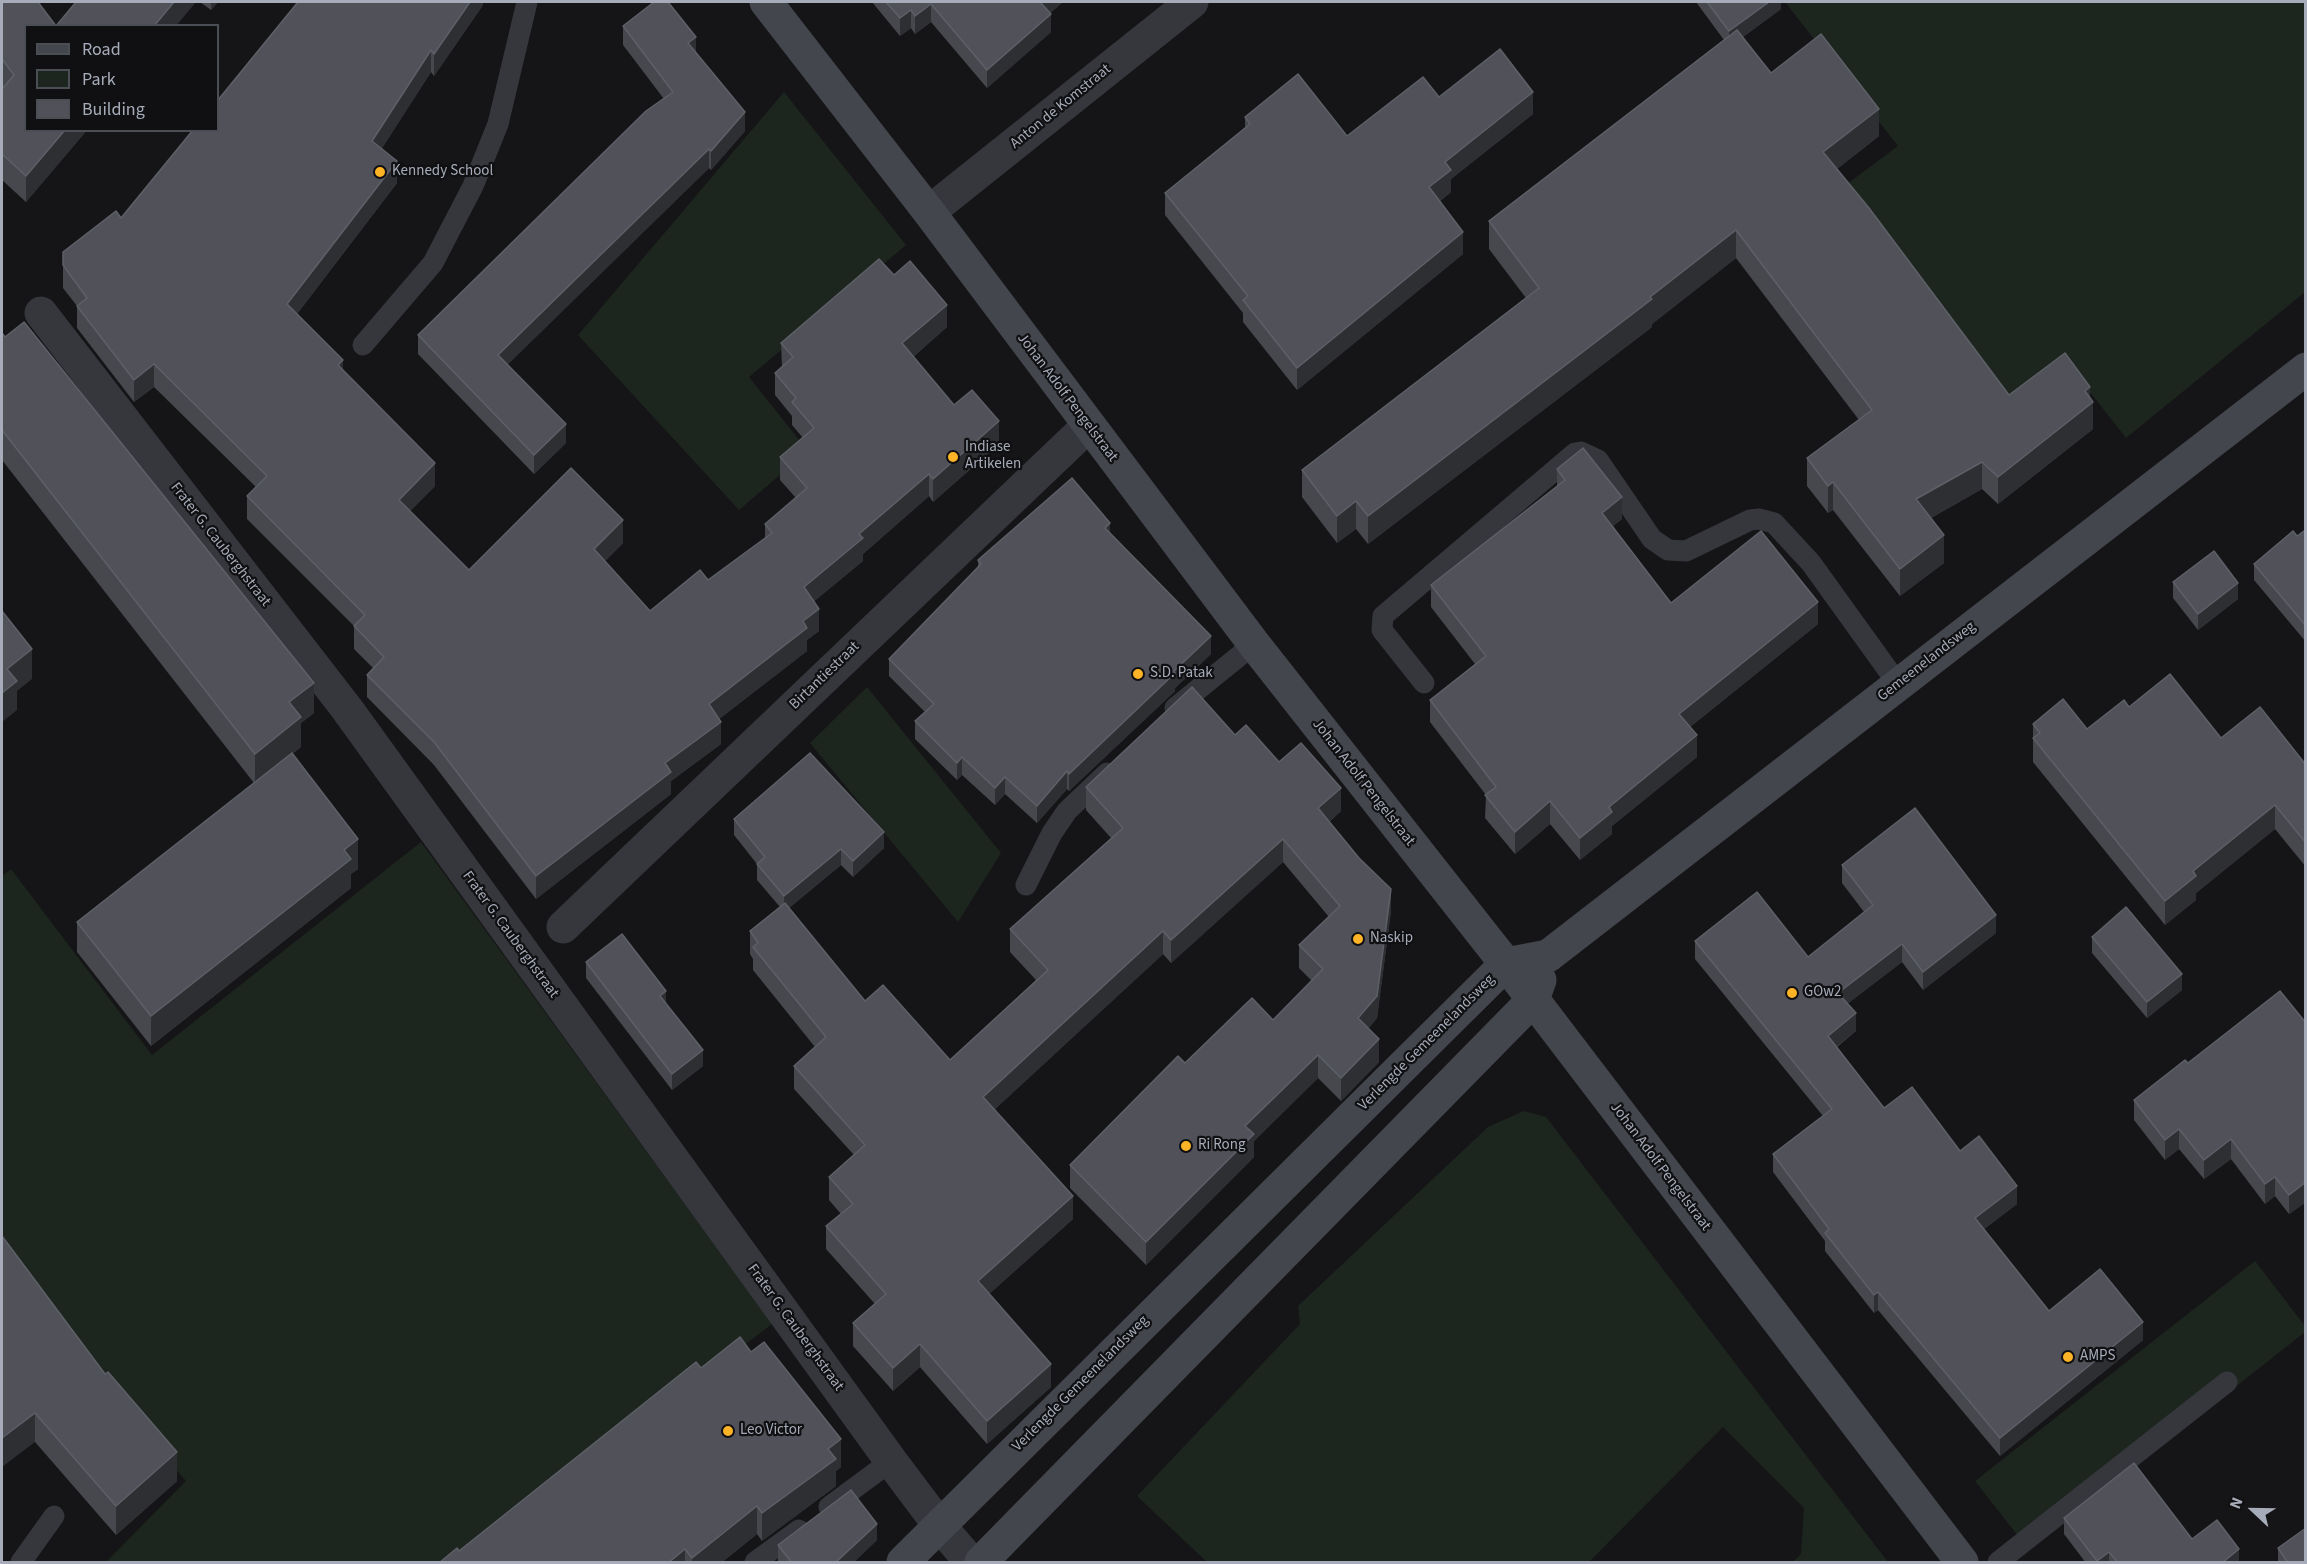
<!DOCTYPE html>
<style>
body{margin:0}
#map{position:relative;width:2307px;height:1564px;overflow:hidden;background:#151517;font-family:"Source Sans 3",sans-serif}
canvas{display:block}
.frame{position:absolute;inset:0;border:3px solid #a6acb9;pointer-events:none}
.legend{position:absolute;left:24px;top:24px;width:195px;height:108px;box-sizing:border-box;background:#101012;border:2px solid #4c4e55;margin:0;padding:8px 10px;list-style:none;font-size:18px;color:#a6acb9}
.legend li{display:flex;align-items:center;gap:12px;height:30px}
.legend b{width:30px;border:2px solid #4c4e55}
.north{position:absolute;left:2223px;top:1480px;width:60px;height:60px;-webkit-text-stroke:4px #101012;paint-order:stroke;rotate:292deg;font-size:16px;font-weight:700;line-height:24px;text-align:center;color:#a6acb9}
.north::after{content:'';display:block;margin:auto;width:21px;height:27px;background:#a6acb9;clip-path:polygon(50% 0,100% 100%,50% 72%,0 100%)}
</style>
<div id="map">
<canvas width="2307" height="1564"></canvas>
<div class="frame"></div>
<ul class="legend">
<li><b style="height:8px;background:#44464d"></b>Road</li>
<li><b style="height:16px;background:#1d261e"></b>Park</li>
<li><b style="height:16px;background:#515259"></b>Building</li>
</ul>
<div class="north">N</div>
</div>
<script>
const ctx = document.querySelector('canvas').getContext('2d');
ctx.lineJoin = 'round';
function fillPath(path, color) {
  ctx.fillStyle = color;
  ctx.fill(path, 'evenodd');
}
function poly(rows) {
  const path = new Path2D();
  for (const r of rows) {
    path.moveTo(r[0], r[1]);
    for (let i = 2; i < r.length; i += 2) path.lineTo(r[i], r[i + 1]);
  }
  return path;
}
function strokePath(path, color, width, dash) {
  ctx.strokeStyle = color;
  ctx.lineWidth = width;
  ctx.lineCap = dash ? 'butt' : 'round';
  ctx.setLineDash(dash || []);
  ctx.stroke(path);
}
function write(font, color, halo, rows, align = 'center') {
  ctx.font = font + ' "Source Sans 3",sans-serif';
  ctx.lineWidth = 4.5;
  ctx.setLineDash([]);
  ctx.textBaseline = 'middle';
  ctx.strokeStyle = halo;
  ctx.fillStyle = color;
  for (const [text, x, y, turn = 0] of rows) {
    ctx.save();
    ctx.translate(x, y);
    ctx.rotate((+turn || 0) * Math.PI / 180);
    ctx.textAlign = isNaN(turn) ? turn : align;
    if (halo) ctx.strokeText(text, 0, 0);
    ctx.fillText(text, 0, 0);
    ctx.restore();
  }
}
const green = poly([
 [1785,2,2305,2,2305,292,2126,438,2063,358,2006,403,1843,187,1898,146],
 [784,92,906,245,749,377,808,451,739,510,578,335],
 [867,687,1001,853,958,922,810,743],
 [421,842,772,1324,459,1562,106,1562,186,1481,109,1392,2,1242,2,876,11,869,152,1055],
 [1524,1111,1546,1117,1888,1562,1793,1562,1801,1554,1804,1508,1723,1427,1589,1562,1207,1562,1137,1496,1300,1324,1298,1306,1488,1127],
 [2255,1261,2305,1326,2305,1332,2029,1550,1975,1481]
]);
const lane = poly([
 [363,345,433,263,473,186,498,124,527,2],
 [1424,683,1382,630,1383,616,1575,453,1581,452,1598,460,1652,539,1668,550,1686,551,1750,520,1759,519,1774,523,1811,563,1898,684],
 [1175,708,1254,644],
 [1026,885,1052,833,1067,811,1107,773],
 [829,1507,891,1461],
 [21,1562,54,1516],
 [755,1562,799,1530],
 [1998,1562,2227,1382]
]);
const street = poly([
 [929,212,1192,2],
 [41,313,347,709,891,1461,939,1525,971,1562],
 [563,927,1088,426]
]);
const secondary = poly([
 [766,2,929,212,1254,644,1506,964,1962,1562],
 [903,1562,1506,964,1548,956,2306,369],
 [981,1562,1533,1000,1540,980]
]);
const wall = poly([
 [2,2,26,130,87,130,26,202,2,180,2,89,3,87,2,85],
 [200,2,218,2,211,10],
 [483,2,483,5,434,76,431,72,382,148,397,183,297,314,435,486,410,511,469,570,623,543,605,561,650,611,708,580,765,538,765,524,796,498,780,480,780,457,803,438,792,425,792,416,775,395,775,373,782,367,781,343,894,275,947,327,913,357,954,405,999,444,933,502,929,496,863,554,863,561,814,601,819,631,807,640,807,651,719,719,721,744,671,781,671,794,536,899,434,765,367,697,367,675,373,668,354,649,354,626,247,519,247,496,256,487,154,387,134,402,77,328,77,306,63,288,63,252,121,218],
 [872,2,1063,2,1050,13,1051,32,987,88,931,22,915,34,911,28,900,36],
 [1696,2,1781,2,1781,9,1743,37,1771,73,1879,136,1837,169,2009,395,2090,399,2093,429,1998,504,1982,489,1931,518,1944,563,1900,596,1833,510,1828,513,1807,486,1807,458,1859,420,1736,258,1652,324,1652,327,1368,544,1356,529,1337,543,1302,497,1302,470,1526,298,1489,249,1489,221,1724,40],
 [623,26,696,52,745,131,711,170,709,168,507,365,566,443,534,474,418,354,418,335,664,99,623,45],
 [1439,97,1533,114,1451,179,1451,192,1440,201,1463,254,1297,390,1243,322,1243,313,1165,215,1165,193,1245,128,1245,117,1347,136],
 [2,333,314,713,301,723,301,747,292,754,358,869,351,874,351,888,151,1046,77,952,77,922,254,783,2,460],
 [1557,469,1622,519,1613,526,1671,603,1818,624,1690,727,1697,757,1612,826,1612,834,1580,860,1550,824,1515,854,1485,818,1486,795,1430,722,1430,700,1475,664,1431,607,1431,585,1557,486],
 [1110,533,1211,654,1175,688,1175,691,1069,791,1067,789,1037,823,1005,794,995,805,962,775,957,780,915,739,915,721,925,712,889,676,889,659,978,568,978,560],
 [2306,533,2306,642,2254,580,2254,564,2297,536],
 [2173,582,2238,599,2198,630,2173,598],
 [2129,707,2306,765,2306,867,2275,829,2196,893,2196,900,2165,925,2033,762,2033,724,2087,729],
 [1235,735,1279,762,1341,811,1329,822,1391,911,1377,1018,1368,1029,1379,1062,1341,1101,1318,1078,1254,1141,1254,1157,1146,1265,1070,1188,1070,1165,1185,1063,1273,1020,1312,981,1299,968,1299,945,1329,917,1283,862,1171,963,1163,954,995,1109,1073,1219,989,1294,1051,1387,987,1444,920,1367,893,1391,853,1346,853,1323,875,1304,826,1249,826,1226,841,1214,829,1200,829,1177,854,1155,794,1089,794,1066,815,1047,753,970,753,959,750,954,750,931,780,907,757,880,757,864,734,835,734,819,884,848,853,877,841,865,789,908,865,1001,950,1060,1036,980,1010,952,1010,929,1111,838,1086,810,1086,787],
 [1842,865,1996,933,1923,990,1902,962,1847,1004,1856,1031,1837,1047,1884,1108,1960,1151,2017,1204,1984,1229,2049,1311,2143,1340,2000,1456,1878,1310,1874,1313,1825,1251,1825,1241,1773,1172,1773,1154,1823,1116,1695,959,1695,941,1808,957,1864,912,1842,883],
 [2092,937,2182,990,2147,1018,2092,953],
 [586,962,666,1003,703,1066,672,1090,586,978],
 [2306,1023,2306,1202,2289,1214,2275,1196,2265,1204,2231,1159,2204,1179,2179,1149,2165,1160,2134,1120,2134,1100,2188,1063],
 [2,1236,177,1481,116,1535,35,1442],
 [701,1368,841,1467,836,1471,836,1486,762,1541,757,1534,721,1563,439,1563,459,1551],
 [2064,1518,2192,1539,2239,1563,2086,1563,2064,1534],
 [877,1540,853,1563,779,1563,778,1561,778,1545],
 [2278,1548,2306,1563,2278,1563]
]);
const shadedWall = poly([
 [174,2,196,2,176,26,154,26],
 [211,2,218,2,211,10],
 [470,2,483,2,483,5,434,76,434,54],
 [1042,2,1063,2,1041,20,1041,3],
 [1769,2,1781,2,1781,9,1729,47,1729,31],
 [931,4,931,22,915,34,915,16],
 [911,10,911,28,900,36,900,18],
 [1051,14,1051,32,987,88,987,70],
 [696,37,696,56,688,43],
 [431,50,431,72,372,164,372,141],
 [1533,92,1533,114,1451,179,1451,192,1429,209,1429,187,1445,162],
 [1879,109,1879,136,1823,180,1823,152],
 [745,112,745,131,711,170,711,151],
 [65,130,87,130,26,202,26,176],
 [709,149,709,168,498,374,498,355],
 [397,161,397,183,287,327,287,304],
 [1736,230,1736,258,1652,324,1652,327,1368,544,1368,516],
 [1463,232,1463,254,1297,390,1297,368],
 [947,305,947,327,902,366,902,343],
 [343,360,343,383,338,365],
 [154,364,154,387,134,402,134,380],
 [2090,387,2090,404,2093,402,2093,429,1998,504,1998,477],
 [999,421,999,444,933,502,933,479],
 [566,424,566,443,534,474,534,455],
 [1982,462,1982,489,1916,526,1916,499],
 [435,463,435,486,399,522,399,500],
 [929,474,929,496,863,554,863,561,804,610,804,587,859,534],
 [1833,482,1833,510,1828,513,1828,486],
 [1622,497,1622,519,1602,535,1602,513],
 [1356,501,1356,529,1337,543,1337,516],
 [623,520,623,543,594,572,594,549],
 [1110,523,1110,541,1105,528],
 [1944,535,1944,563,1900,596,1900,569],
 [2238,583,2238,599,2198,630,2198,614],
 [1818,602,1818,624,1679,736,1679,714],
 [819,609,819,631,807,640,807,651,709,727,709,704,803,621],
 [1211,636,1211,654,1175,688,1175,691,1069,791,1069,774,1174,671],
 [32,649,32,679,17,691,17,710,2,722,2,693,7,669],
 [314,683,314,713,301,723,301,747,255,784,255,754,289,702],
 [721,722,721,744,671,781,671,794,536,899,536,876,665,763],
 [1697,735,1697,757,1612,826,1612,834,1580,860,1580,838,1609,807],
 [962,757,962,775,957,780,957,763],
 [1067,771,1067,789,1037,823,1037,806],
 [1005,777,1005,794,995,805,995,788],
 [1341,788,1341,811,1318,831,1318,808],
 [1550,801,1550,824,1515,854,1515,832],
 [2275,805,2275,829,2196,893,2196,900,2165,925,2165,901,2193,871],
 [884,832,884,848,853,877,853,861],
 [358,839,358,869,351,874,351,888,151,1046,151,1016],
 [1283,839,1283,862,1171,963,1171,940],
 [841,849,841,865,784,912,784,896],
 [1391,889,1391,911,1377,1018,1358,1041,1358,1018],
 [1996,915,1996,933,1923,990,1923,972],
 [1163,931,1163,954,983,1120,983,1097],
 [1902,944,1902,962,1838,1011,1838,993],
 [2182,974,2182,990,2147,1018,2147,1002],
 [666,991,666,1007,660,996],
 [1856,1013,1856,1031,1828,1053,1828,1036],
 [1379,1039,1379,1062,1341,1101,1341,1078],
 [703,1050,703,1066,672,1090,672,1074],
 [1318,1055,1318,1078,1254,1141,1254,1157,1146,1265,1146,1242,1245,1126],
 [2179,1129,2179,1149,2165,1160,2165,1140],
 [2231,1139,2231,1159,2204,1179,2204,1160],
 [2275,1177,2275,1196,2265,1204,2265,1184],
 [2306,1182,2306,1202,2289,1214,2289,1195],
 [2017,1186,2017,1204,1975,1236,1975,1218],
 [1073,1196,1073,1219,978,1304,978,1281],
 [1878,1292,1878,1310,1874,1313,1874,1295],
 [2143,1322,2143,1340,2000,1456,2000,1438],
 [920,1344,920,1367,893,1391,893,1368],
 [1051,1364,1051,1387,987,1444,987,1421],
 [35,1413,35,1442,2,1467,2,1438],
 [841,1439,841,1467,836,1471,836,1486,762,1541,762,1513,828,1449],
 [177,1452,177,1481,116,1535,116,1506],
 [757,1506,757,1534,721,1563,692,1563,692,1558],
 [877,1524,877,1540,853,1563,835,1563],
 [685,1549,685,1563,668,1563],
 [2239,1549,2239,1563,2222,1563],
 [2109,1552,2109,1563,2097,1563,2097,1561]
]);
const building = poly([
 [2,2,38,2,56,26,26,26,26,130,65,130,26,176,2,154,2,89,14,75,2,59,2,2],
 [76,2,174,2,154,26,56,26,76,2],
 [298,2,470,2,434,54,431,50,372,141,397,161,287,304,343,360,338,365,435,463,399,500,469,570,571,468,623,520,594,549,650,611,700,570,708,580,772,533,765,524,807,488,780,457,814,428,792,402,796,398,775,373,793,357,781,343,879,259,894,275,910,261,947,305,902,343,954,405,972,390,999,421,933,479,929,474,859,534,863,538,804,587,819,609,803,621,807,628,709,704,721,722,665,763,671,772,536,876,434,742,367,675,384,657,354,626,365,615,247,496,267,476,154,364,134,380,77,306,87,298,63,265,63,252,116,211,121,218,193,130,218,130,218,100,298,2],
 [654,2,668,2,696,37,688,43,745,112,711,151,709,149,498,355,566,424,534,455,418,335,646,111,673,92,623,26,654,2],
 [886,2,1042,2,1041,3,1051,14,987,70,931,4,915,16,911,10,900,18,886,2],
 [1707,2,1769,2,1729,31,1707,2],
 [1737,30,1771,73,1821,34,1879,109,1823,152,1869,208,2009,395,2065,353,2090,387,2085,391,2093,402,1998,477,1982,462,1916,499,1944,535,1900,569,1833,482,1828,486,1807,458,1872,410,1736,230,1650,297,1652,299,1368,516,1356,501,1337,516,1302,470,1539,288,1489,221,1737,30],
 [1500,49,1533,92,1445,162,1451,170,1429,187,1463,232,1297,368,1243,300,1248,296,1165,193,1250,124,1245,117,1298,74,1347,136,1423,77,1439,97,1500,49],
 [24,322,314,683,289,702,301,717,255,754,2,430,2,333,5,337,24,322],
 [1583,448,1622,497,1602,513,1671,603,1761,531,1818,602,1679,714,1697,735,1609,807,1612,812,1580,838,1550,801,1515,832,1485,795,1496,787,1430,700,1486,656,1431,585,1565,480,1557,469,1583,448],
 [1072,478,1110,523,1105,528,1211,636,1174,671,1175,673,1069,774,1067,771,1037,806,1005,777,995,788,962,757,957,763,915,721,934,704,889,659,981,564,978,560,1072,478],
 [2293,531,2297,536,2304,531,2306,533,2306,626,2254,564,2293,531],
 [2214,551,2238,583,2198,614,2173,582,2214,551],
 [2,611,32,649,7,669,17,681,2,693,2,611],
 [2170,674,2221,738,2260,707,2306,765,2306,843,2275,805,2193,871,2196,876,2165,901,2033,738,2040,733,2033,724,2063,699,2087,729,2124,700,2129,707,2170,674],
 [1192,687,1235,735,1246,725,1279,762,1301,743,1341,788,1318,808,1359,858,1391,889,1377,996,1358,1018,1379,1039,1341,1078,1318,1055,1245,1126,1254,1134,1146,1242,1070,1165,1178,1056,1185,1063,1252,998,1273,1020,1323,969,1299,945,1340,906,1283,839,1171,940,1163,931,983,1097,1073,1196,978,1281,1051,1364,987,1421,920,1344,893,1368,853,1323,886,1294,826,1226,853,1204,829,1177,865,1145,794,1066,826,1037,753,947,758,943,750,931,785,903,865,1001,883,985,950,1060,1048,970,1010,929,1123,828,1086,787,1192,687],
 [292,753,358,839,344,850,351,859,151,1016,77,922,292,753],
 [810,753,884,832,853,861,841,849,784,896,757,864,765,857,734,819,810,753],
 [1915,808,1996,915,1923,972,1902,944,1838,993,1856,1013,1828,1036,1884,1108,1912,1087,1960,1151,1979,1136,2017,1186,1975,1218,2049,1311,2100,1269,2143,1322,2000,1438,1878,1292,1874,1295,1825,1233,1829,1229,1773,1154,1832,1109,1695,941,1757,892,1808,957,1873,905,1842,865,1915,808],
 [2126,907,2182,974,2147,1002,2092,937,2126,907],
 [622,934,666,991,660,996,703,1050,672,1074,586,962,622,934],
 [2280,991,2306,1023,2306,1182,2289,1195,2275,1177,2265,1184,2231,1139,2204,1160,2179,1129,2165,1140,2134,1100,2185,1060,2188,1063,2280,991],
 [2,1236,105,1374,108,1372,177,1452,116,1506,35,1413,2,1438,2,1236],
 [740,1337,751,1352,764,1342,841,1439,828,1449,836,1459,762,1513,757,1506,692,1558,685,1549,668,1563,439,1563,457,1548,459,1551,696,1362,701,1368,740,1337],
 [2134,1463,2192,1539,2217,1520,2239,1549,2222,1563,2118,1563,2109,1552,2097,1561,2064,1518,2134,1463],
 [851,1490,877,1524,835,1563,792,1563,778,1545,851,1490],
 [2306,1528,2306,1563,2288,1563,2278,1548,2306,1528]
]);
const markers = [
 [380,172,6,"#ffb326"],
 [953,457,6,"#ffb326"],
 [1138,674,6,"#ffb326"],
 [1358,939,6,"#ffb326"],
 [1792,993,6,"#ffb326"],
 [1186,1146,6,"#ffb326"],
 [2068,1357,6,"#ffb326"],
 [728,1431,6,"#ffb326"]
];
const streetNames = [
 ["Anton de Komstraat",1061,107,-39],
 ["Johan Adolf Pengelstraat",1067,398,53],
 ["Frater G. Cauberghstraat",220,545,52],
 ["Gemeenelandsweg",1927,662,-38],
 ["Birtantiestraat",825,676,-44],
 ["Johan Adolf Pengelstraat",1363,783,52],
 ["Frater G. Cauberghstraat",510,935,54],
 ["Verlengde Gemeenelandsweg",1427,1043,-45],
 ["Johan Adolf Pengelstraat",1660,1167,53],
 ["Frater G. Cauberghstraat",795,1328,54],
 ["Verlengde Gemeenelandsweg",1081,1384,-45]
];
const poiNames = [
 ["Kennedy School",392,172],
 ["Indiase",965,448],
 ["Artikelen",965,465],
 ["S.D. Patak",1150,674],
 ["Naskip",1370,939],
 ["GOw2",1804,993],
 ["Ri Rong",1198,1146],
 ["AMPS",2080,1357],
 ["Leo Victor",740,1431]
];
fillPath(green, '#1d261e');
strokePath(lane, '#36373d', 21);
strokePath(street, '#36373d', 33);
strokePath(secondary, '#44464d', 33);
fillPath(wall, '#46484d');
fillPath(shadedWall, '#2e2f33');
fillPath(building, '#515259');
strokePath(building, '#5e6068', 1.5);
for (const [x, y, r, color] of markers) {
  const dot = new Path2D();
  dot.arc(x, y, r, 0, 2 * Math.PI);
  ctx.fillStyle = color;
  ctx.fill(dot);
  strokePath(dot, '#101012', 2);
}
write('15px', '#a6acb9', '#101012', streetNames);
write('15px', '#a6acb9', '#101012', poiNames, 'left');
</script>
